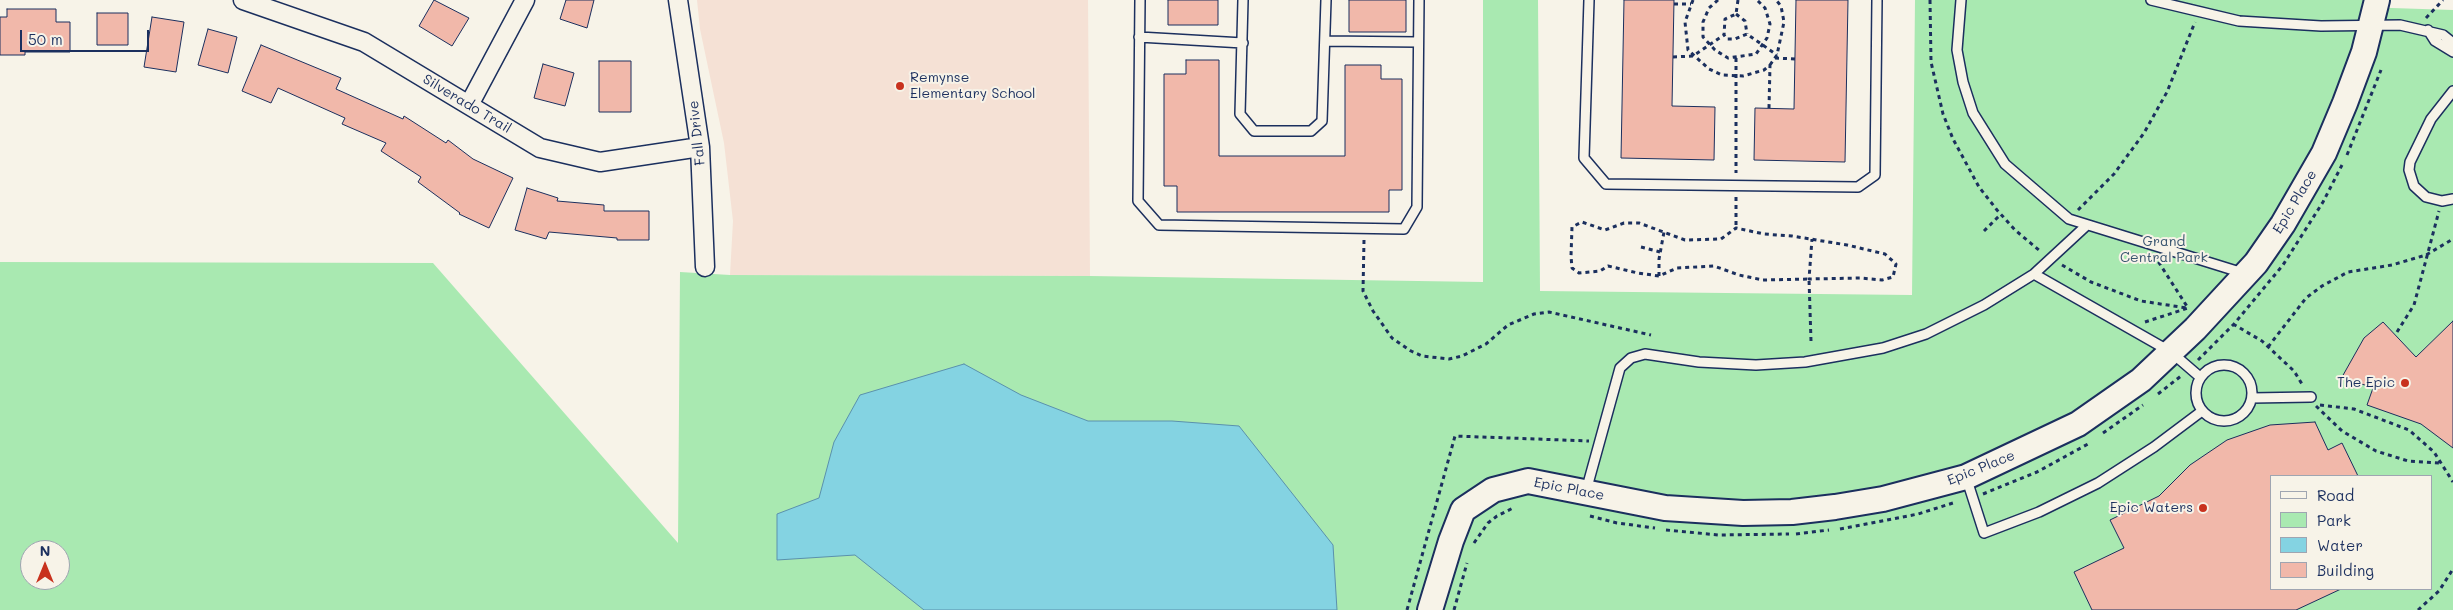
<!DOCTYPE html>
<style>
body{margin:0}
#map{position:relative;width:2453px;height:610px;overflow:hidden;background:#f7f3e8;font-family:Mali,sans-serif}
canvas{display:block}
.legend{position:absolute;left:2270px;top:475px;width:162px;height:115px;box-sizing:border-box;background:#f7f3e8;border:1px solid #9fa5b1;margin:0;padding:6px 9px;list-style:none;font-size:15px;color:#1b2f5e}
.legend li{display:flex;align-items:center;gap:10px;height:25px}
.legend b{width:25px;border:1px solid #9fa5b1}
.north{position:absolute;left:20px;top:540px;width:50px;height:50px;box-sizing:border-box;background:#f7f3e8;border:1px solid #9fa5b1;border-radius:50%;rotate:0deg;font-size:14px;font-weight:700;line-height:20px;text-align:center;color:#1b2f5e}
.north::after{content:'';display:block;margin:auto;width:18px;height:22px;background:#c8321e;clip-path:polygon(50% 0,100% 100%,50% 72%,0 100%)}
.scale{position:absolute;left:20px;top:30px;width:129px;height:22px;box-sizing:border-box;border:2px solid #1b2f5e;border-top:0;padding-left:6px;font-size:15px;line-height:18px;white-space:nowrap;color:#1b2f5e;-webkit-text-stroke:4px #f7f3e8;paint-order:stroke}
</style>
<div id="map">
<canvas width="2453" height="610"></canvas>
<ul class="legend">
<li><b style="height:6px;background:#f7f3e8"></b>Road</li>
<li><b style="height:14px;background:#a9e9b1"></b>Park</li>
<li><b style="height:14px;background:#84d3e2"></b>Water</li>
<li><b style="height:14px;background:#f1b8aa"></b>Building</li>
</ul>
<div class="north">N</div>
<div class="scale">50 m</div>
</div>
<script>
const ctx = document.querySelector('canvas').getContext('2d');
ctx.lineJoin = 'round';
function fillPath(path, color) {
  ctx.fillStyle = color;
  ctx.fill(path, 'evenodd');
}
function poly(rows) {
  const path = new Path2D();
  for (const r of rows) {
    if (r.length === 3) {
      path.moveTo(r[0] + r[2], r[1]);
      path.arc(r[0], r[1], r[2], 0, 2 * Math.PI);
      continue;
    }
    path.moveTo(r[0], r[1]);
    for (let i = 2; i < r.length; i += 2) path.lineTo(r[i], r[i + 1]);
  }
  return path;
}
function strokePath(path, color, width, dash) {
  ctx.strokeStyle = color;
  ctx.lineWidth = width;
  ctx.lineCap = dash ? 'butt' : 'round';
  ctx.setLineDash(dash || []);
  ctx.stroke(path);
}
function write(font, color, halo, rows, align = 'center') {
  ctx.font = font + ' Mali,sans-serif';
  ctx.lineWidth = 4;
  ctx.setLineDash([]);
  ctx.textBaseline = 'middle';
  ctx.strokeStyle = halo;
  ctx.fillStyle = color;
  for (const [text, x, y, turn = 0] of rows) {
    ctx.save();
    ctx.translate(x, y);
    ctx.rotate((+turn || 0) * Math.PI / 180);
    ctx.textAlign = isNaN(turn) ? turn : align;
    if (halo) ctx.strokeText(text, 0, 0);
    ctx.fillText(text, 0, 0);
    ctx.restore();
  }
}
const built = poly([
 [697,0,1088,0,1090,276,730,275,733,221,724,143,700,29]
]);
const green = poly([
 [1483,0,1538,0,1540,291,1912,295,1915,0,2363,0,2361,7,2453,10,2453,610,0,610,0,262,433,263,678,543,680,272,730,275,1090,276,1483,282],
 [2272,476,2432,476,2432,589,2272,589],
 [30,550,60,550,60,580,30,580]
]);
const water = poly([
 [964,364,1021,395,1088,421,1172,421,1239,426,1333,545,1337,610,924,610,855,555,777,560,777,514,819,498,834,442,860,395,964,364]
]);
const building = poly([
 [434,0,469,18,452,46,419,26,434,0],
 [566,0,594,0,587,28,560,19,566,0],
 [1168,0,1218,0,1218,25,1168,25,1168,0],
 [1349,0,1406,0,1406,32,1349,32,1349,0],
 [1624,0,1674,0,1672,106,1715,107,1714,160,1621,158,1624,0],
 [1796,0,1848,0,1845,162,1754,160,1755,108,1794,109,1796,0],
 [7,9,56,9,56,22,70,22,70,52,25,52,25,55,0,55,0,17,7,17,7,9],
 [97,13,128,13,128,45,97,45,97,13],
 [152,17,184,22,176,72,144,67,152,17],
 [208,29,237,37,228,73,198,65,208,29],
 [261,45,341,78,336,89,403,119,404,116,446,143,448,140,473,159,513,178,489,228,459,214,460,213,418,182,421,177,381,151,386,143,342,124,345,118,278,88,271,103,242,91,261,45],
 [1186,60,1219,60,1219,156,1345,156,1345,65,1381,65,1381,79,1402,79,1402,190,1389,190,1389,212,1177,212,1177,186,1164,186,1164,74,1186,74,1186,60],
 [599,61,631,61,631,112,599,112,599,61],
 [543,64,574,73,565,106,534,98,543,64],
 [527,188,558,198,557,201,604,205,604,211,649,211,649,240,617,240,617,238,549,232,546,239,515,230,527,188],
 [2453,321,2453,448,2421,424,2367,405,2373,388,2342,377,2364,338,2383,322,2416,357,2453,321],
 [2315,422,2328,450,2342,443,2358,476,2272,476,2272,589,2341,589,2296,610,2092,610,2074,572,2124,548,2110,520,2159,496,2190,465,2227,440,2270,425,2315,422]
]);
const path = poly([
 [1693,0,1685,22,1688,50,1709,69,1722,75,1743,76,1764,70,1770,65,1769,108],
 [1718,0,1709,8,1703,22,1703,37,1715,50,1728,58,1756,54,1767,38,1770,24,1765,8,1757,0],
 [1738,0,1736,14,1725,19,1724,35,1727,39,1735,39,1747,34,1777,55],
 [1930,0,1931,62,1943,114,1953,139,1979,187,1997,210,2015,230,2040,251],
 [1674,4,1691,4],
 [1736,14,1745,21,1747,34],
 [2426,18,2443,0],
 [1673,57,1693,56,1724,35],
 [1736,58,1736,173],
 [1775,58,1795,59],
 [1770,65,1777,55,1784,22,1781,6,1776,0],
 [2347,155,2381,70],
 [1736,197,1736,228],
 [2078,210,2114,174,2144,133,2167,92,2195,22],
 [1984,231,2001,214],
 [1364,240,1363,291,1373,311,1392,338,1411,351,1422,356,1449,359,1462,356,1486,344,1508,325,1534,314,1549,312,1651,335],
 [1641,247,1660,252],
 [2062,265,2091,282,2141,301,2187,308],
 [1659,276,1659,259,1664,232],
 [2145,322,2188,308,2156,258],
 [2233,324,2262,341,2294,371,2302,384],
 [2397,332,2414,305,2439,211],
 [1811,341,1809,279,1763,280,1739,275,1714,266,1677,268,1659,276,1638,273,1608,266,1600,271,1579,273,1572,268,1571,256,1572,227,1582,222,1605,230,1624,223,1639,223,1685,240,1721,239,1736,228,1764,234,1792,236,1847,245,1885,254,1896,264,1893,277,1882,280,1860,278,1809,279,1812,239],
 [2268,347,2306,298,2322,286,2348,272,2392,265,2426,255,2453,239],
 [2198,360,2234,324,2283,265,2323,202,2342,165],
 [2158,394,2181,376],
 [2320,405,2354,409,2409,430,2434,452,2453,482],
 [2316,406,2342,431,2376,451,2408,461,2440,463],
 [2103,433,2143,405],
 [1983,494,2037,472,2088,444],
 [1590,516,1617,523,1655,528],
 [1840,529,1918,514,1953,503],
 [1666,530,1719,535,1789,534],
 [1796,534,1829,530],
 [1474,543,1488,523,1497,516,1515,507],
 [1407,610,1455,436,1589,441],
 [1454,610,1467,563],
 [2418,610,2439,591,2453,569]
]);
const lane = poly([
 [1140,0,1138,201,1159,225,1404,229,1417,207,1419,0],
 [1243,0,1240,114,1254,131,1311,131,1322,121,1326,0],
 [1589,0,1584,158,1606,184,1858,187,1875,175,1877,0],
 [1961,0,1957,50,1963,82,1973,113,2005,164,2069,219,2243,273],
 [2151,0,2239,21,2321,26,2400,25,2443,35,2453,43],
 [2428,30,2435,41,2453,52],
 [1139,37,1243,43],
 [1325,41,1417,42],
 [2453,91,2431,119,2410,162,2409,170,2414,186,2426,197,2442,201,2453,199],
 [2034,274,2171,352,2200,377],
 [2224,393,28],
 [2252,398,2311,397],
 [1966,477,1984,533,2039,512,2098,483,2154,447,2202,411],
 [1586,491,1620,368,1631,358,1645,354,1699,362,1756,365,1805,362,1883,348,1926,334,1984,305,2034,274,2087,225]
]);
const street = poly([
 [243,0,364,42,540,148,600,162,700,147],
 [678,0,700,147,705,267],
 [469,105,525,0]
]);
const secondary = poly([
 [1430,610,1451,541,1463,510,1493,490,1528,481,1665,508,1743,513,1792,512,1835,507,1883,499,1966,477,2078,424,2141,380,2195,329,2256,263,2283,224,2324,153,2345,103,2364,52,2377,0]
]);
const markers = [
 [900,86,5,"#c8321e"],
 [2405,383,5,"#c8321e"],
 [2203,508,5,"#c8321e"]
];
const poiNames = [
 ["Remynse",910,78,"left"],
 ["Elementary School",910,94,"left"],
 ["The Epic",2395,383],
 ["Epic Waters",2193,508]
];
const streetNames = [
 ["Silverado Trail",467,104,31],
 ["Fall Drive",697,133,-96],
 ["Epic Place",2295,202,-59],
 ["Epic Place",1981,468,-22],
 ["Epic Place",1569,489,11]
];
const parkNames = [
 ["Grand",2164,242],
 ["Central Park",2164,258]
];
fillPath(built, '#f5e1d5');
fillPath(green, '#a9e9b1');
fillPath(water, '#84d3e2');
strokePath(water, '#5a91ad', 1);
fillPath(building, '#f1b8aa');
strokePath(building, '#1b2f5e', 1);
strokePath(lane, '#1b2f5e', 12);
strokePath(street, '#1b2f5e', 21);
strokePath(secondary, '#1b2f5e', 28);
strokePath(path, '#1b2f5e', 3, [4, 4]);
strokePath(lane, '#f7f3e8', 9);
strokePath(street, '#f7f3e8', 18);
strokePath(secondary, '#f7f3e8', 24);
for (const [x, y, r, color] of markers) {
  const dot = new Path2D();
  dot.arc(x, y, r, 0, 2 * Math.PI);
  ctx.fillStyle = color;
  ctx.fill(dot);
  strokePath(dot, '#f7f3e8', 2);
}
write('14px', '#1b2f5e', '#f7f3e8', poiNames, 'right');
write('14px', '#1b2f5e', '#f7f3e8', streetNames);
write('14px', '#37546f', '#f7f3e8', parkNames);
</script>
